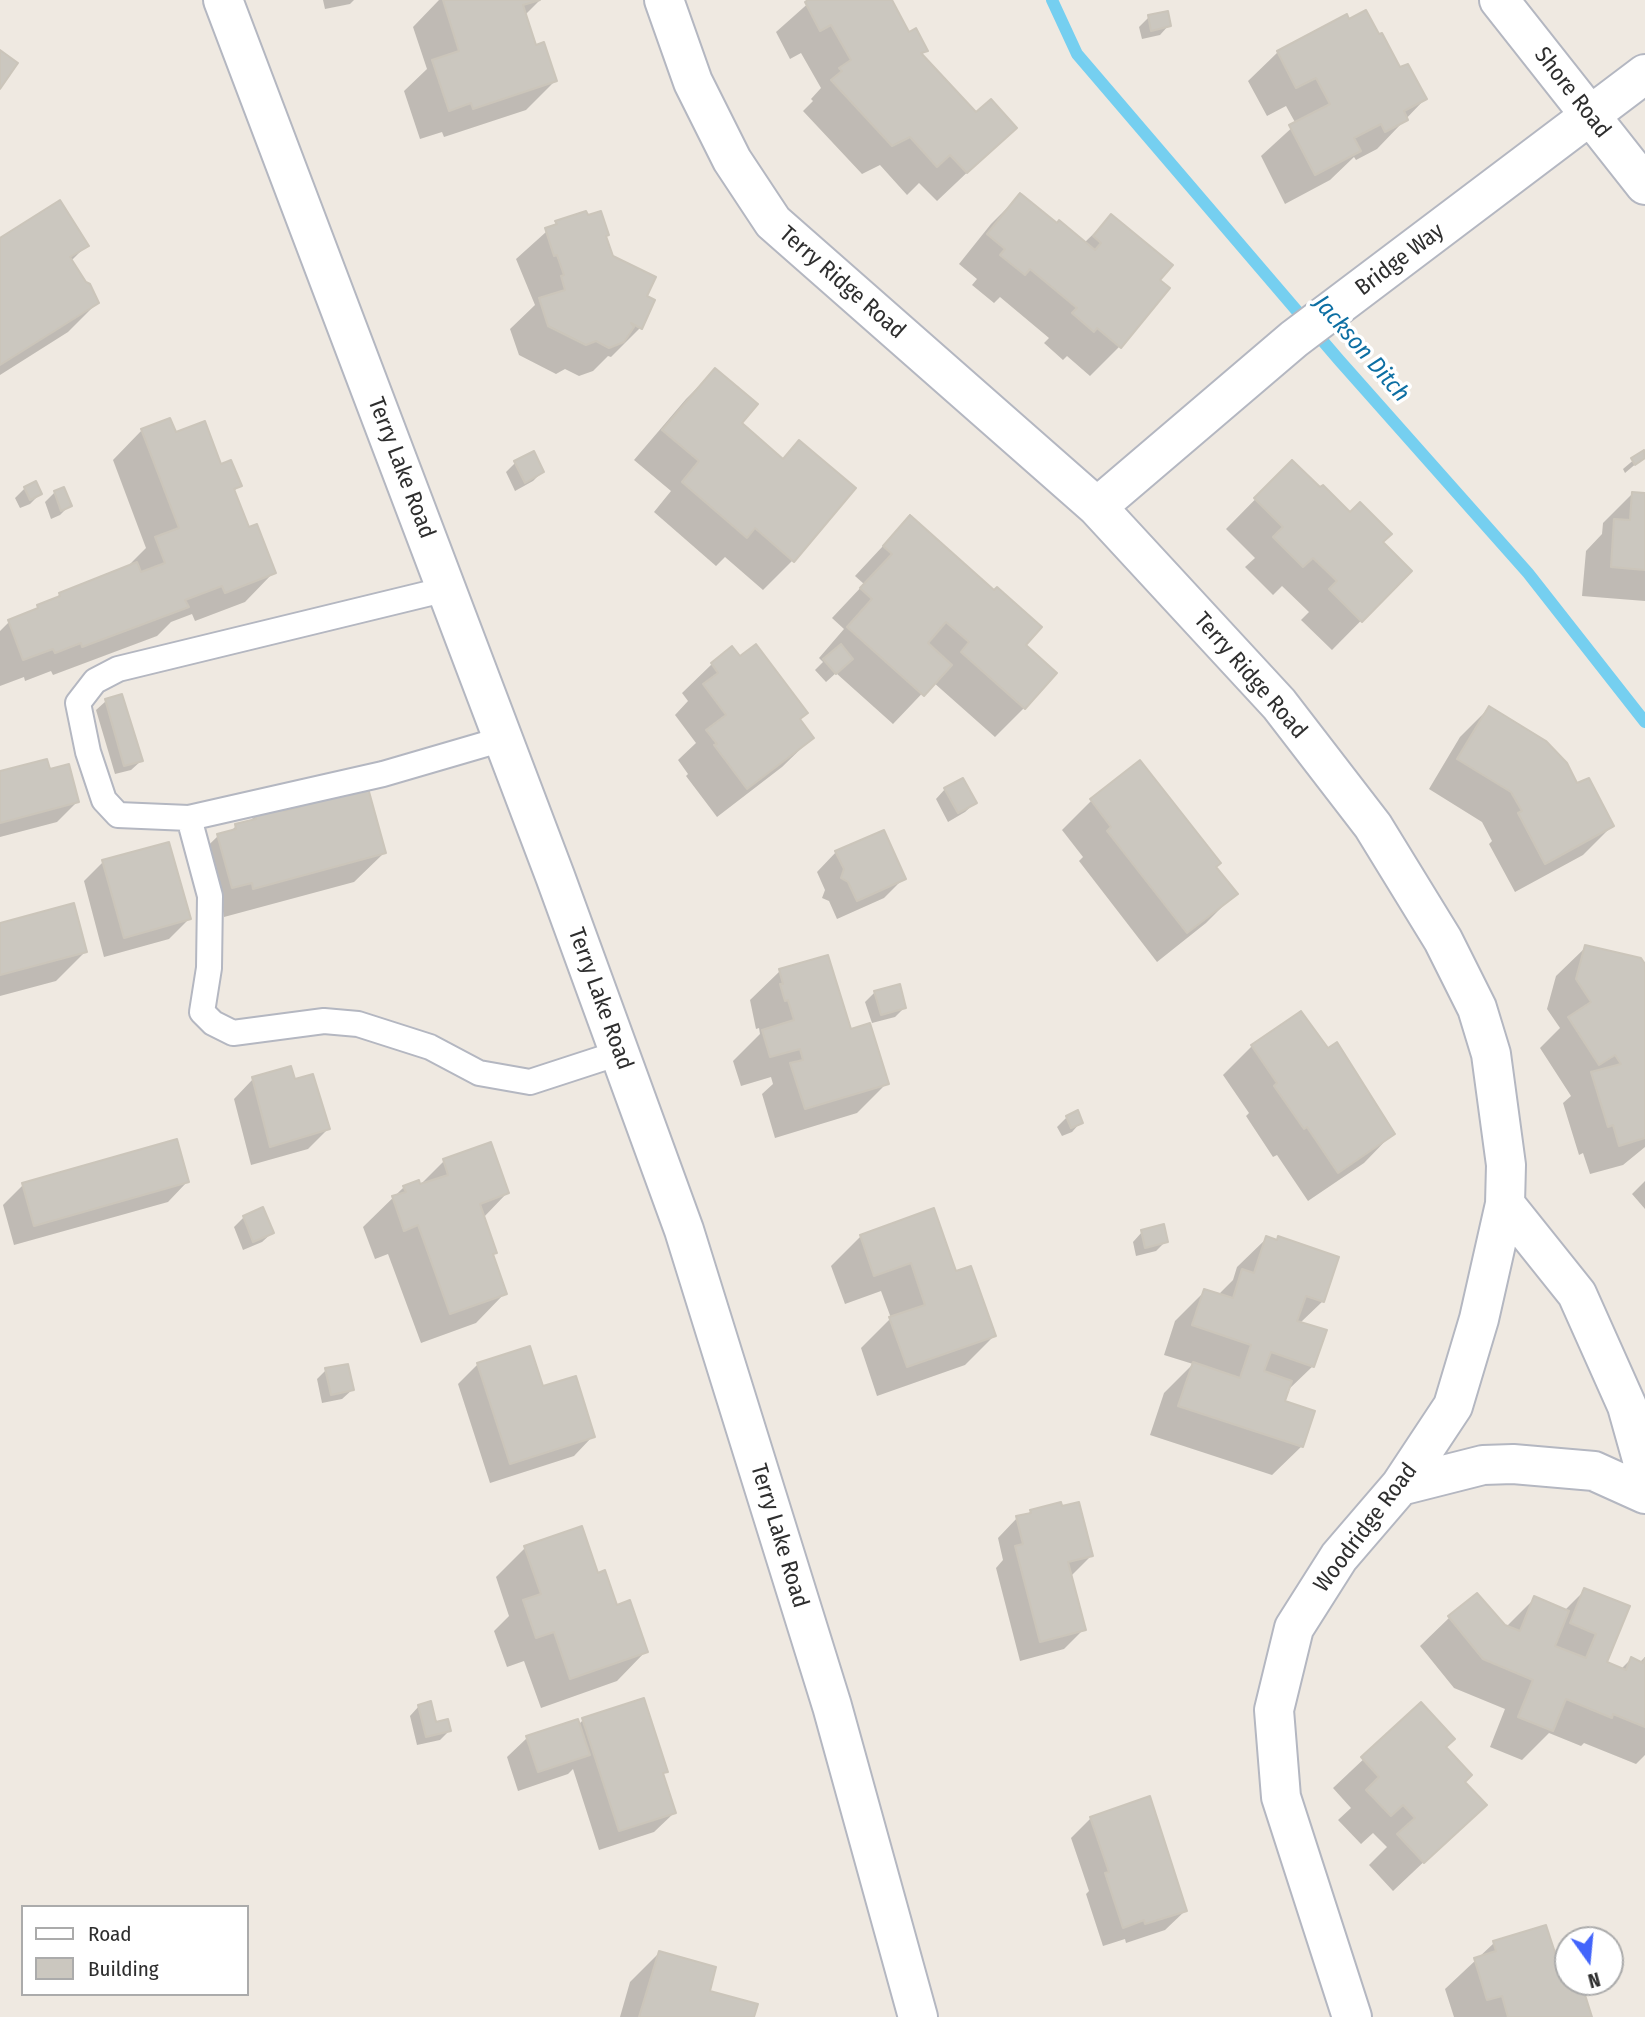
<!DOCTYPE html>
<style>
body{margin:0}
#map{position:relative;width:1645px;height:2017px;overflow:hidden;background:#efe9e1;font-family:"Fira Sans Condensed",sans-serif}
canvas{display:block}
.legend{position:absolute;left:21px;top:1905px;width:228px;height:91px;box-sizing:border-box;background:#fff;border:2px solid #ababab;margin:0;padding:9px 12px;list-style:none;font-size:21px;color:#2e2e2e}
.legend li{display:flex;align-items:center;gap:14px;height:35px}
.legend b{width:35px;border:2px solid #ababab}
.north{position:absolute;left:1554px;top:1926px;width:70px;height:70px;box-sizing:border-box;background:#fff;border:2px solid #ababab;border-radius:50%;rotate:165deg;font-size:19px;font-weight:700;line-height:28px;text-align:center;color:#2e2e2e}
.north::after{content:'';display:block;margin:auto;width:24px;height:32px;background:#4264fb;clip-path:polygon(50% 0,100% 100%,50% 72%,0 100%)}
</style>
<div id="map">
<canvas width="1645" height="2017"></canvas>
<ul class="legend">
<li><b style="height:9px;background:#fff"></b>Road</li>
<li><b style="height:19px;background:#cbc7bf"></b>Building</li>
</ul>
<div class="north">N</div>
</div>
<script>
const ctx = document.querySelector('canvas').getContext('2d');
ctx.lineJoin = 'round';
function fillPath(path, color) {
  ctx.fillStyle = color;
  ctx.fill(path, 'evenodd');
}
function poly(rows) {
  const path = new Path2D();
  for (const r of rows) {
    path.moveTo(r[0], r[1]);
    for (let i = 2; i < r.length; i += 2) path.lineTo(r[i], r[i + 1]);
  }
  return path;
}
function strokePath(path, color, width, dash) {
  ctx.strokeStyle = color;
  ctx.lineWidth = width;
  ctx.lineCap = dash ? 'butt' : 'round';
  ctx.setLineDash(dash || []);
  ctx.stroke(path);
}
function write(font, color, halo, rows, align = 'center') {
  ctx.font = font + ' "Fira Sans Condensed",sans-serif';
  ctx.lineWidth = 7;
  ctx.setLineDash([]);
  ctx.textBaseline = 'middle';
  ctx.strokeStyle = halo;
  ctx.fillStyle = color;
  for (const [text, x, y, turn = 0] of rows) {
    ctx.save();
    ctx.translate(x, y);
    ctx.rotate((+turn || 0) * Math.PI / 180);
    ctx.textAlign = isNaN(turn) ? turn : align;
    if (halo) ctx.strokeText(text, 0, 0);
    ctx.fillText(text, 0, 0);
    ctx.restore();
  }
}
const shadow = poly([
 [323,0,354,0,350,4,325,9],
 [439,0,540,0,524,16,535,47,555,81,526,110,444,137,442,132,420,139,404,91,427,69,413,27],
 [812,0,890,0,909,34,926,50,921,56,976,114,1014,128,937,201,919,183,907,195,880,165,862,174,803,111,813,101,811,99,821,88,801,53,790,59,776,32],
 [1149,17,1169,25,1160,35,1142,39,1139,27],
 [1349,21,1400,70,1425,99,1377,149,1356,160,1354,157,1330,180,1285,204,1261,156,1296,124,1286,106,1267,116,1248,81,1278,52],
 [1020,195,1057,225,1084,243,1112,216,1157,280,1168,289,1119,347,1090,376,1067,356,1063,360,1044,343,1049,338,1000,297,994,303,972,285,977,279,959,264,991,224],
 [556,223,607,235,605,237,611,257,645,296,640,328,611,357,608,356,593,371,579,376,565,369,556,374,519,355,510,329,535,305,516,259],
 [0,240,87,245,71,261,97,303,68,332,0,375],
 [715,370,739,423,782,460,799,442,792,561,763,590,725,557,716,566,654,512,671,491,634,460,686,399],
 [142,430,175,434,220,466,240,485,233,492,248,529,274,572,245,602,195,621,192,614,171,622,157,636,53,675,51,671,25,681,24,677,0,686,0,631,9,622,32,613,38,607,54,600,60,594,126,568,146,548,113,460],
 [1643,452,1645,456,1625,473,1623,469],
 [1292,462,1410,571,1332,650,1301,620,1309,612,1282,586,1273,595,1245,567,1255,558,1226,529],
 [515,463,542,472,533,481,515,491,506,472],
 [25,488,40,494,30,504,20,508,15,498],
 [63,489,69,506,60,515,51,519,45,502,54,493],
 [1632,494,1645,495,1645,601,1582,596,1586,551,1602,534,1603,523],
 [910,517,1023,645,1024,708,995,737,933,682,893,724,836,673,826,682,815,670,823,662,819,658,844,629,832,618,864,584,855,576],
 [712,664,798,720,812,738,782,767,717,817,686,776,688,774,678,760,696,743,675,715,688,701,682,693],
 [106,701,141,761,131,770,115,774,96,710],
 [1489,708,1576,786,1612,826,1583,855,1515,892,1489,844,1492,841,1482,822,1429,789,1460,737],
 [1140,763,1235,894,1206,923,1157,962,1079,861,1083,857,1062,830,1091,801],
 [48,771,77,802,57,822,0,837,0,773],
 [945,789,975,803,965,812,948,822,936,799],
 [282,814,384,853,354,882,224,917,223,911,203,917,188,865,218,836,229,833,236,826,248,823,256,815],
 [836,852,904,878,884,898,837,919,829,901,822,898,825,890,817,872],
 [103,862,189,919,169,939,104,957,84,881],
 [0,925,85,952,56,981,0,996],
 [1586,947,1645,968,1645,1147,1623,1165,1590,1174,1583,1153,1579,1155,1563,1103,1571,1096,1540,1048,1560,1028,1547,1009,1556,976],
 [780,971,850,1031,887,1083,857,1113,775,1138,762,1094,773,1084,771,1077,741,1086,733,1061,760,1034,759,1028,756,1029,750,1000],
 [875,992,905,1007,895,1017,872,1023,865,1002],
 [1252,1046,1393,1133,1364,1163,1308,1201,1277,1155,1273,1157,1246,1116,1249,1113,1223,1075],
 [253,1079,294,1081,328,1129,308,1149,251,1165,234,1099],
 [1067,1117,1081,1122,1072,1132,1062,1136,1057,1127],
 [444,1161,507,1193,483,1218,495,1252,492,1256,505,1293,476,1323,421,1343,388,1254,375,1259,363,1227,404,1187,419,1186],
 [1645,1181,1645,1209,1632,1194],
 [187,1182,168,1202,14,1245,3,1205,23,1185],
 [244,1217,272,1233,262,1242,243,1250,234,1227],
 [1142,1232,1166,1241,1156,1251,1136,1256,1133,1242],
 [861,1236,955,1273,994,1336,965,1365,877,1396,861,1348,891,1318,881,1291,845,1304,831,1266],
 [1267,1238,1276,1241,1279,1238,1323,1301,1300,1323,1313,1366,1286,1392,1283,1402,1302,1446,1272,1475,1150,1435,1164,1393,1193,1364,1164,1355,1175,1321,1205,1291,1218,1295,1233,1280,1237,1267],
 [478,1364,542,1388,593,1436,574,1456,490,1483,458,1384],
 [326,1370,352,1390,342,1399,322,1403,317,1379],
 [1031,1511,1091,1556,1070,1577,1084,1629,1064,1649,1020,1661,996,1568,1003,1560,998,1538,1017,1518,1027,1515],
 [525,1548,597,1575,616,1607,646,1651,617,1681,541,1708,524,1661,507,1667,494,1631,509,1616,496,1577],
 [1585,1590,1605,1663,1621,1669,1631,1659,1639,1663,1645,1657,1645,1755,1636,1764,1584,1743,1581,1746,1549,1733,1522,1760,1490,1747,1505,1709,1454,1688,1420,1646,1450,1617,1505,1628,1534,1599,1564,1611],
 [1421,1705,1463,1782,1484,1805,1393,1891,1369,1865,1387,1847,1373,1833,1361,1844,1338,1820,1351,1808,1333,1788],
 [419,1706,434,1724,449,1731,440,1740,417,1745,410,1716],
 [583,1720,666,1772,662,1775,674,1813,654,1832,599,1850,573,1769,568,1774,518,1791,507,1757,527,1738,578,1725],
 [1091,1818,1185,1911,1165,1930,1126,1943,1125,1939,1103,1946,1086,1894,1089,1891,1071,1838],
 [1494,1943,1561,1977,1568,1977,1568,1982,1579,1982,1590,2017,1454,2017,1445,1989],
 [659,1953,707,1992,752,2017,620,2017,630,1982]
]);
const stream = poly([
 [1052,0,1077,54,1339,360,1528,573,1645,722]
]);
const building = poly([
 [443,0,540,0,523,5,536,45,544,42,557,81,473,109,471,103,449,111,432,60,459,51,443,0],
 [808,0,892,0,909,32,916,28,928,51,921,53,976,112,991,99,1017,128,967,173,950,155,937,167,910,137,892,146,831,80,842,71,839,68,851,60,831,25,820,31,805,2,808,0],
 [1366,10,1379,34,1382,33,1400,67,1408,64,1427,99,1404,111,1408,120,1385,132,1381,124,1354,138,1361,151,1315,175,1289,125,1330,104,1316,78,1296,88,1277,51,1347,14,1349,19,1366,10],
 [1168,11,1171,26,1151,31,1148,15,1168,11],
 [0,50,18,63,0,89,0,50],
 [1020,193,1057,223,1059,220,1095,250,1101,243,1093,236,1111,214,1173,265,1160,280,1170,288,1121,348,1097,328,1094,332,1072,313,1077,308,1030,269,1025,275,1000,255,1005,249,987,234,1020,193],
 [60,200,89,246,70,257,86,282,90,284,99,303,0,365,0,238,60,200],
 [586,211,588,215,601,211,609,235,606,236,613,256,656,277,647,296,655,300,642,329,631,323,634,327,624,342,609,348,596,341,586,345,548,326,539,298,565,290,561,276,564,275,557,255,554,256,545,228,557,224,555,221,586,211],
 [715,368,758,404,742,423,783,459,799,440,856,488,794,562,755,528,747,538,682,482,699,461,662,430,715,368],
 [170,418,176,432,205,421,221,464,231,460,242,486,234,489,249,527,257,524,276,573,225,593,222,586,185,600,189,607,82,647,81,643,55,653,53,649,23,660,8,620,38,608,37,605,60,596,59,593,137,562,141,572,165,563,155,537,179,528,141,429,170,418],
 [1644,450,1645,458,1635,465,1631,458,1644,450],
 [534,451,544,472,525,483,514,461,534,451],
 [1292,460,1320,487,1323,485,1350,512,1360,502,1392,534,1383,542,1412,571,1362,622,1329,589,1337,581,1313,558,1303,567,1273,537,1283,527,1254,498,1292,460],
 [36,481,42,494,30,500,24,487,36,481],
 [64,487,72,506,61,511,54,491,64,487],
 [1632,492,1645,493,1645,570,1611,567,1614,519,1630,520,1632,492],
 [910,515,994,590,997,587,1042,627,1026,645,1057,673,1025,709,961,652,969,642,946,622,928,643,952,665,924,696,847,627,872,599,860,588,892,554,883,546,910,515],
 [756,644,808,713,800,719,814,738,747,789,714,745,717,744,706,730,726,715,703,684,718,673,711,663,732,646,740,656,756,644],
 [841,644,853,659,836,674,823,659,841,644],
 [122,694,143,761,124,766,105,699,122,694],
 [1489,706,1546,741,1567,763,1577,783,1589,778,1614,826,1545,864,1518,813,1522,811,1511,792,1457,759,1489,706],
 [47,759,50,769,69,764,79,802,0,823,0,771,47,759],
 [1140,760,1221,863,1216,867,1238,894,1187,933,1107,831,1111,827,1090,799,1140,760],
 [963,778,977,803,958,813,944,788,963,778],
 [368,788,386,853,253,889,252,883,232,888,217,834,236,829,235,824,256,819,255,813,282,806,284,811,368,788],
 [884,830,906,879,857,901,848,882,841,878,844,869,835,851,884,830],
 [169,842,191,919,124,938,102,860,169,842],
 [74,903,87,952,0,975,0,923,74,903],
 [1585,945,1641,958,1645,964,1645,1138,1619,1146,1613,1125,1608,1127,1591,1072,1621,1064,1615,1055,1599,1065,1568,1017,1591,1002,1576,979,1585,945],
 [828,955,851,1029,870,1023,889,1084,805,1109,790,1063,803,1060,800,1049,770,1057,762,1030,794,1020,788,1000,785,1001,780,984,783,984,779,969,828,955],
 [900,984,906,1008,881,1015,874,991,900,984],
 [1301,1011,1328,1048,1337,1042,1395,1134,1338,1173,1307,1127,1304,1129,1274,1086,1277,1083,1251,1045,1301,1011],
 [291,1066,295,1079,313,1074,330,1129,270,1147,252,1077,291,1066],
 [1078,1110,1083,1123,1071,1128,1066,1116,1078,1110],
 [177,1139,189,1182,34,1226,22,1183,177,1139],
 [491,1142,509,1193,480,1204,497,1253,493,1254,507,1294,450,1314,418,1225,404,1231,392,1196,406,1192,403,1186,419,1180,420,1184,448,1175,443,1159,491,1142],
 [263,1207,274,1233,253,1242,243,1216,263,1207],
 [934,1208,956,1271,971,1266,996,1336,907,1367,889,1317,925,1305,911,1263,874,1276,860,1235,934,1208],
 [1164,1224,1168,1242,1145,1248,1141,1230,1164,1224],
 [1266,1236,1277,1240,1278,1236,1339,1257,1324,1302,1306,1296,1297,1321,1327,1330,1314,1367,1271,1352,1264,1371,1292,1381,1285,1401,1315,1411,1303,1447,1178,1406,1193,1362,1240,1378,1251,1345,1192,1325,1204,1289,1233,1298,1242,1269,1254,1273,1266,1236],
 [530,1346,543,1386,576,1376,595,1437,510,1464,477,1363,530,1346],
 [348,1364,354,1390,331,1395,325,1368,348,1364],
 [1061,1502,1062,1506,1079,1502,1093,1556,1068,1562,1086,1630,1040,1642,1015,1546,1023,1544,1016,1516,1031,1513,1030,1510,1061,1502],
 [582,1526,598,1573,605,1570,617,1605,630,1600,648,1652,570,1679,554,1632,536,1638,523,1600,541,1594,524,1546,582,1526],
 [1584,1588,1630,1606,1607,1662,1626,1670,1631,1657,1643,1663,1645,1658,1645,1727,1613,1714,1612,1718,1566,1699,1553,1731,1518,1717,1533,1680,1483,1659,1448,1616,1477,1593,1505,1625,1520,1631,1534,1596,1569,1611,1555,1646,1586,1658,1596,1634,1570,1623,1584,1588],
 [644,1698,668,1772,663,1773,676,1813,619,1831,582,1718,644,1698],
 [431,1701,436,1722,448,1719,451,1731,426,1737,418,1705,431,1701],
 [1421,1702,1455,1739,1446,1747,1472,1775,1465,1782,1487,1805,1424,1863,1397,1834,1415,1818,1403,1805,1391,1816,1366,1790,1379,1777,1361,1757,1421,1702],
 [578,1719,590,1755,538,1772,526,1736,578,1719],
 [1150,1796,1187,1911,1145,1924,1144,1920,1123,1928,1105,1873,1109,1872,1090,1817,1150,1796],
 [1546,1925,1562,1974,1568,1972,1568,1982,1581,1982,1592,2017,1508,2017,1502,1996,1487,2000,1474,1958,1496,1951,1493,1941,1546,1925],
 [659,1951,716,1967,710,1991,758,2004,754,2017,639,2017,659,1951]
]);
const service = poly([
 [447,589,118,669,95,681,78,703,88,752,104,800,118,815,189,818,383,774,503,739],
 [189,818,210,896,209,968,202,1012,213,1023,233,1033,324,1021,358,1024,430,1047,479,1073,530,1082,619,1053]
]);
const minor = poly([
 [664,0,693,82,732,160,773,222,1097,507,1279,704,1373,826,1443,940,1477,1008,1491,1054,1506,1165,1505,1204,1479,1319,1453,1406,1400,1486,1339,1557,1294,1628,1274,1710,1281,1797,1352,2017],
 [1499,0,1645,185],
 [1097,507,1294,339,1645,74],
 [1505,1204,1577,1294,1627,1406,1645,1470],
 [1400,1486,1483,1465,1513,1464,1594,1471,1645,1494]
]);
const secondary = poly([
 [223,0,555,876,684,1230,832,1706,918,2017]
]);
const streetNames = [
 ["Shore Road",1572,93,52],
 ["Bridge Way",1400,260,-37],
 ["Terry Ridge Road",842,283,41],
 ["Terry Lake Road",401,468,69],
 ["Terry Ridge Road",1250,676,49],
 ["Terry Lake Road",600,999,70],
 ["Woodridge Road",1366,1528,-53],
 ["Terry Lake Road",779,1536,73]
];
const waterNames = [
 ["Jackson Ditch",1361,349,49]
];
fillPath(shadow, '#0003');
strokePath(stream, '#75cff0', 12);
fillPath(building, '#cbc7bf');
strokePath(building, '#cbc5ba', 2);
strokePath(service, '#b4b7c1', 28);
strokePath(minor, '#b4b7c1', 42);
strokePath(secondary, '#b4b7c1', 42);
strokePath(service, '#fff', 24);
strokePath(minor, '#fff', 38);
strokePath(secondary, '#fff', 38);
write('23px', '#2e2e2e', '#fff', streetNames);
write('italic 24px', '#0d6fa3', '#fff', waterNames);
</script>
